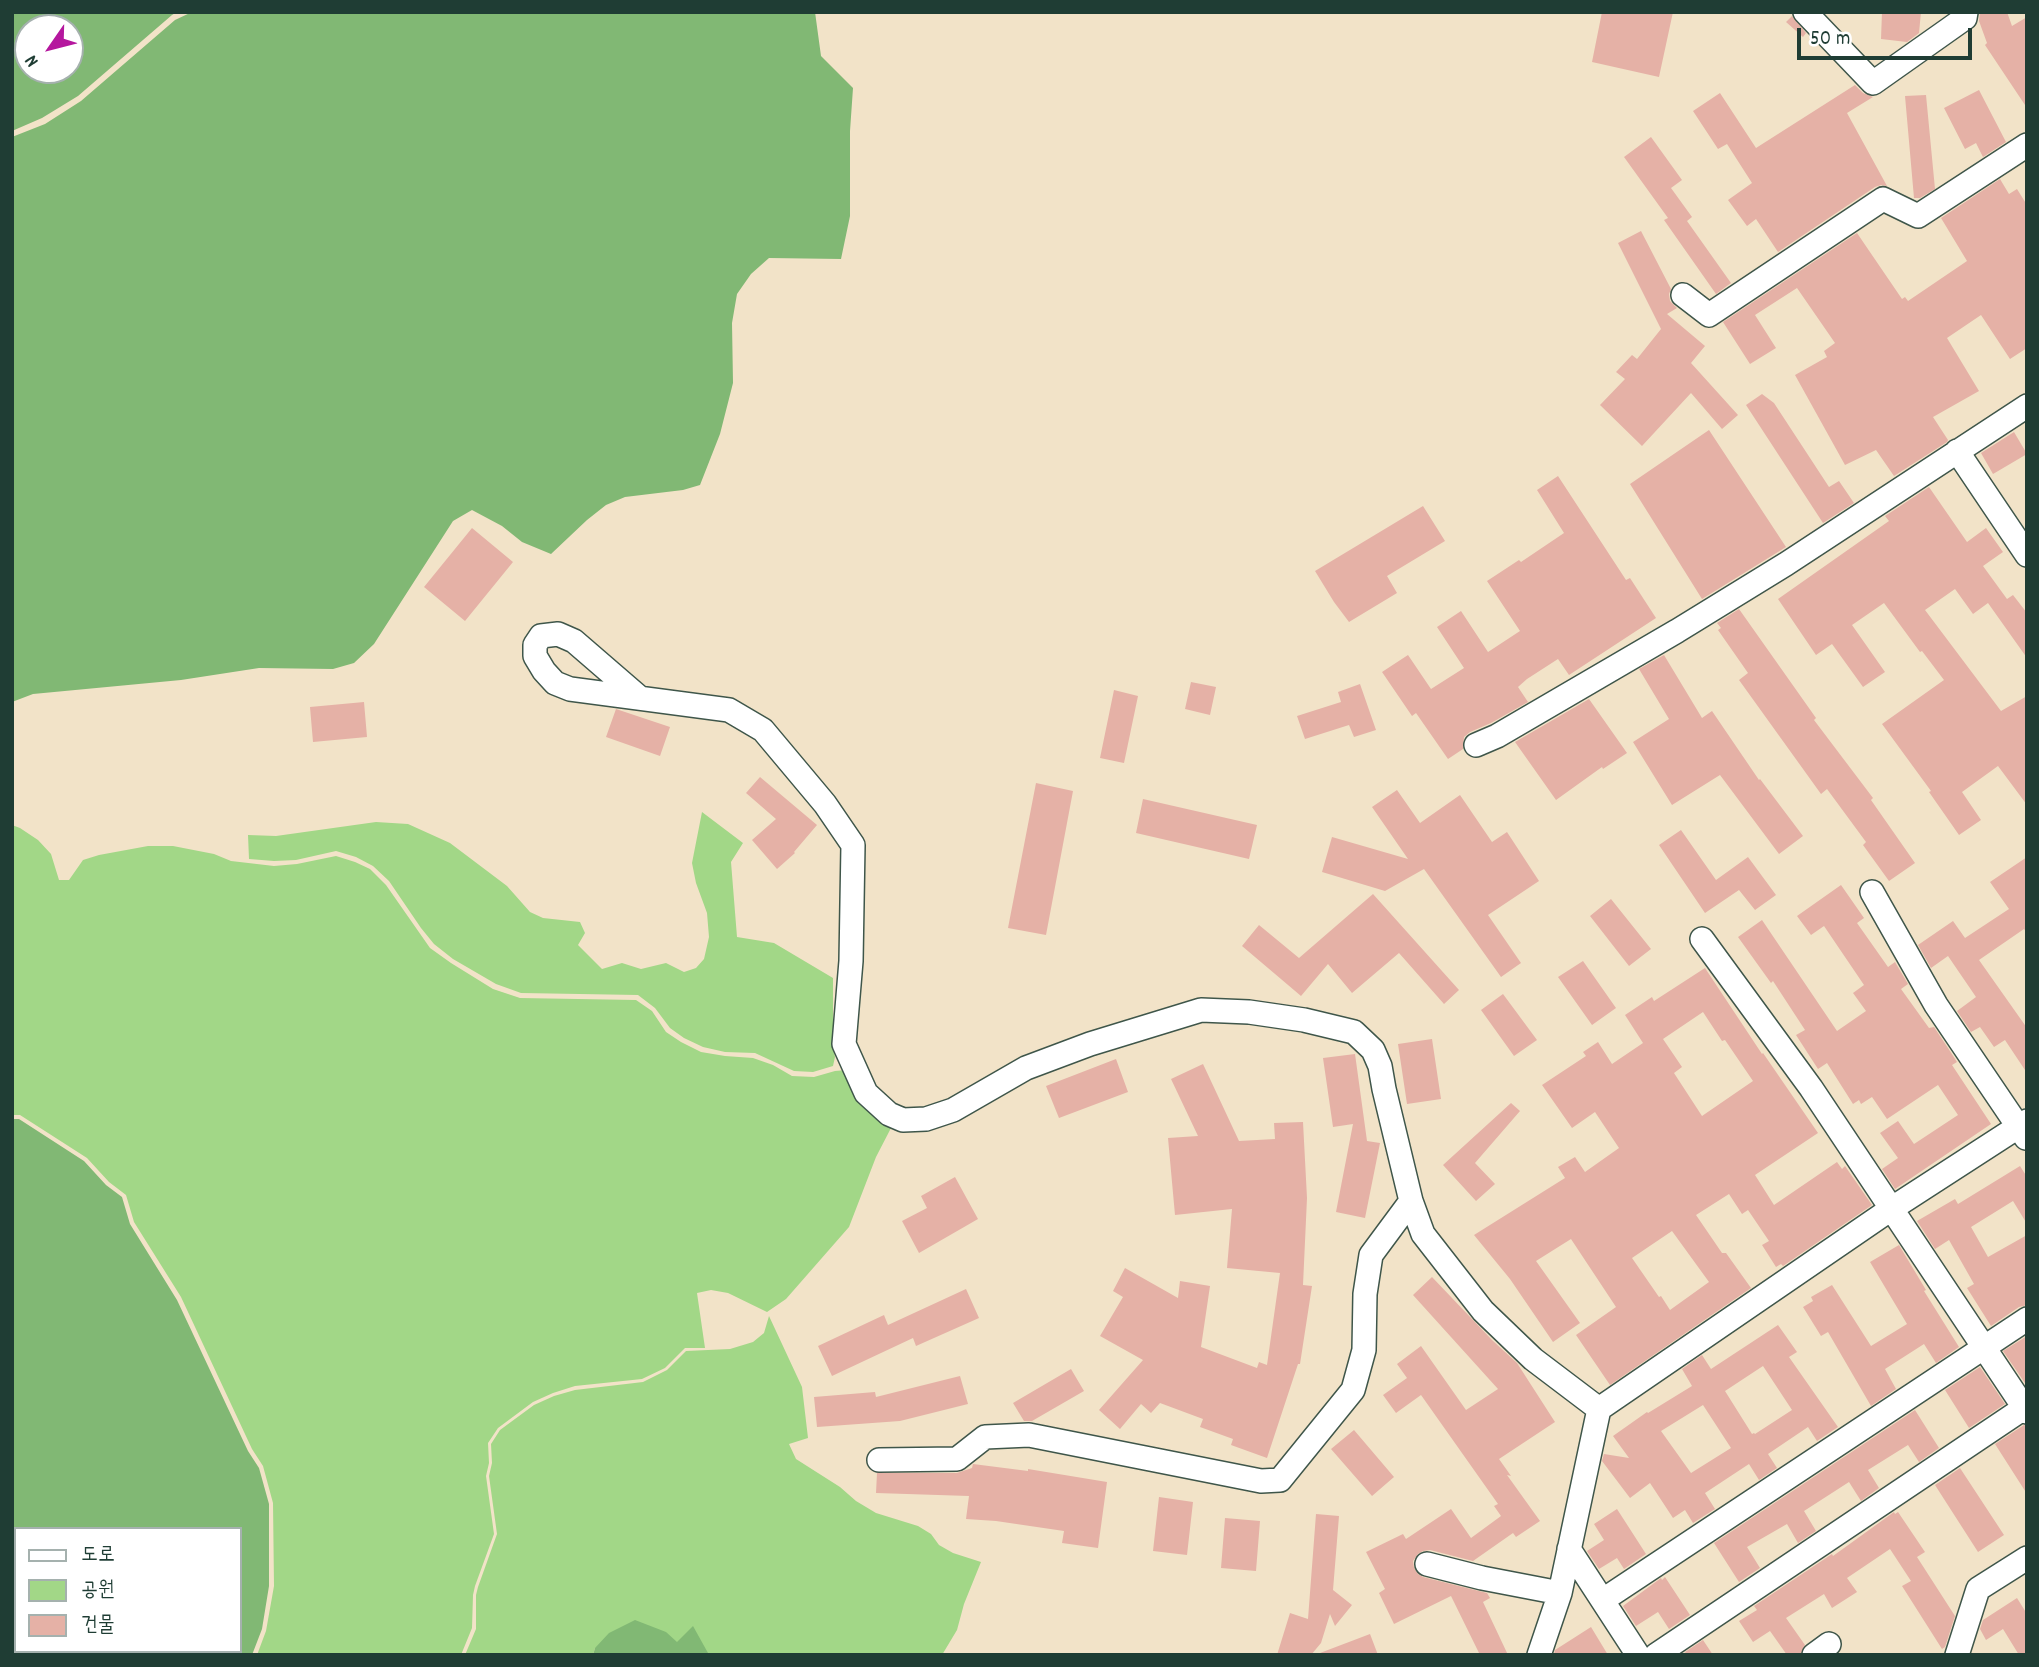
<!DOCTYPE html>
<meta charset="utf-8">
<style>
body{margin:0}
#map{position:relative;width:2039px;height:1667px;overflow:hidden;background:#f2e3c8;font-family:Dekko,"Poor Story",sans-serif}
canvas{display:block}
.frame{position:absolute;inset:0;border:14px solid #1f3d34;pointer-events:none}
.legend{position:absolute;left:14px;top:1527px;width:228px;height:126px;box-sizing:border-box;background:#fff;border:2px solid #a5b1ae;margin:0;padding:9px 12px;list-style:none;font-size:21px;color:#1f3d34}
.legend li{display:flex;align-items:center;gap:14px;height:35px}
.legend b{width:35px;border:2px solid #a5b1ae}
.north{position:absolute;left:14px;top:14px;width:70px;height:70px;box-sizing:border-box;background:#fff;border:2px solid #a5b1ae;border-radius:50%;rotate:235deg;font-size:19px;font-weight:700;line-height:28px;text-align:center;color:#1f3d34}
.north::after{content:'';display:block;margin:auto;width:24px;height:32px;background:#b5179e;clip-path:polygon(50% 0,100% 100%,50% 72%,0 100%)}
.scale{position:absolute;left:1797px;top:28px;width:175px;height:32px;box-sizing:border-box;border:4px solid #1f3d34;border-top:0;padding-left:9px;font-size:21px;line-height:24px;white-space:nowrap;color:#1f3d34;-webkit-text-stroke:5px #fff;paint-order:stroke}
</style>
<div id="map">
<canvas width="2039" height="1667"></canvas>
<div class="frame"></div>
<ul class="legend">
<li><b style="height:9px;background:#fff"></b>도로</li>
<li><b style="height:19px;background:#a2d787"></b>공원</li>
<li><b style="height:19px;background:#e5b1a6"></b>건물</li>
</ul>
<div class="north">N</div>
<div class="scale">50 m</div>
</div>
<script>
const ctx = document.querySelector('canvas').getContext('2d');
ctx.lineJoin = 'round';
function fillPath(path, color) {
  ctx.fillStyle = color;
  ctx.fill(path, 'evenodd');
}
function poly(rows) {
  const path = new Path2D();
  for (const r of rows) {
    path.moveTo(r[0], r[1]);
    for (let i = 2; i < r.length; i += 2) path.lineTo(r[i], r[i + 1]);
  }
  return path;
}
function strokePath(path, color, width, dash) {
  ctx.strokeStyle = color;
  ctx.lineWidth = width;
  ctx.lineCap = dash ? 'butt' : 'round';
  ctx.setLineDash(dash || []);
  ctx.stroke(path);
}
const green = poly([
 [702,812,743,843,731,862,737,937,774,943,833,978,833,1048,835,1057,833,1066,813,1072,794,1071,755,1053,725,1052,703,1047,684,1038,670,1028,655,1008,638,995,521,993,496,984,453,959,434,944,421,928,389,881,373,866,356,857,336,851,296,860,274,861,249,859,248,835,276,836,376,822,408,824,450,843,507,886,530,912,543,918,580,922,585,933,578,945,602,969,622,963,641,969,666,963,684,972,696,968,704,959,709,937,707,913,696,883,692,863],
 [12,825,20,828,38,840,51,854,59,880,69,880,83,860,99,855,148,846,173,846,214,854,231,861,274,866,297,864,336,856,355,862,370,869,386,885,430,948,451,963,493,989,520,998,636,1000,652,1011,666,1032,681,1042,701,1052,725,1056,753,1058,773,1065,792,1076,814,1077,835,1071,847,1070,890,1120,891,1128,876,1157,849,1227,786,1299,767,1312,728,1293,711,1290,697,1293,705,1348,685,1348,665,1368,642,1379,575,1386,553,1393,533,1402,498,1428,488,1443,489,1463,486,1476,494,1534,475,1586,473,1595,472,1628,461,1655,257,1655,266,1631,274,1586,273,1503,263,1466,252,1449,181,1297,134,1222,126,1195,109,1182,87,1158,20,1115,12,1115],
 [769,1316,802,1387,808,1438,789,1444,796,1459,840,1487,856,1501,876,1513,918,1526,931,1534,939,1545,953,1553,981,1562,964,1604,957,1630,942,1655,712,1655,677,1642,595,1648,593,1655,465,1655,476,1629,476,1595,478,1587,497,1534,489,1476,492,1463,491,1444,500,1430,534,1405,554,1396,575,1390,643,1382,667,1370,686,1351,730,1349,753,1342,764,1333]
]);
const forest = poly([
 [12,12,177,12,172,15,78,96,42,118,12,131],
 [28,28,70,28,70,70,28,70],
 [192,12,815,12,821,56,853,88,850,131,850,216,841,259,769,258,751,274,737,294,732,323,733,383,720,434,700,485,683,490,625,497,606,505,587,520,551,554,522,542,502,526,472,510,453,521,374,644,354,663,333,669,259,668,181,680,33,694,12,702,12,137,45,124,81,101,175,20],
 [12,1119,19,1119,84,1161,106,1185,122,1197,130,1224,177,1300,248,1451,259,1468,269,1504,269,1586,262,1629,252,1655,12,1655],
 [16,1529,240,1529,240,1651,16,1651],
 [635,1620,666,1632,677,1642,693,1626,708,1653,712,1655,593,1655,595,1648,609,1633]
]);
const building = poly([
 [1602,12,1673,12,1659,77,1592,62],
 [1882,12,1921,12,1919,33,1907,42,1881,39],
 [1980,12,2007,12,2012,26,2027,17,2027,108,1985,45,1987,43,1979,21],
 [1792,16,1806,33,1803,37,1786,22],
 [1855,85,1863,93,1873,97,1847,113,1887,186,1881,185,1875,187,1778,252,1756,219,1747,226,1728,200,1752,183,1727,144,1718,149,1693,111,1720,93,1756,148],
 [1979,90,2006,142,1983,157,1976,143,1965,149,1944,108],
 [1926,95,1935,189,1920,198,1914,198,1905,96],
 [1651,137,1682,180,1671,188,1692,217,1687,221,1731,283,1716,294,1664,220,1668,218,1624,157],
 [2000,179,2009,194,2017,189,2027,205,2027,348,2010,359,1981,315,1947,338,1979,391,1933,417,1948,440,1947,442,1894,476,1876,450,1845,465,1795,375,1827,357,1824,351,1835,343,1797,288,1755,315,1776,348,1750,364,1723,322,1857,233,1902,299,1905,297,1908,301,1967,261,1941,218],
 [1641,231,1671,289,1669,294,1670,301,1677,308,1667,314,1705,346,1691,363,1738,415,1722,429,1691,393,1642,446,1600,405,1625,379,1616,372,1632,355,1637,359,1661,329,1618,243],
 [1762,394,1774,403,1829,487,1839,481,1854,503,1823,523,1746,405],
 [1709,430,1786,547,1702,599,1630,484],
 [2014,432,2027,454,1993,474,1981,453],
 [1558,476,1626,580,1630,578,1656,618,1569,675,1558,659,1527,679,1518,687,1528,702,1491,723,1470,732,1464,737,1463,749,1448,759,1416,713,1412,716,1382,672,1408,655,1431,689,1464,668,1437,627,1461,611,1488,652,1520,631,1487,581,1519,560,1521,562,1564,533,1537,490],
 [1929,487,1967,542,1986,528,2003,552,1983,566,2007,599,2013,595,2027,613,2027,658,1988,603,1973,614,1955,589,1925,610,2001,711,2027,696,2027,805,1998,766,1962,792,1981,820,1959,835,1929,792,1931,791,1882,724,1944,680,1922,651,1920,652,1884,603,1852,625,1885,672,1863,687,1832,644,1816,655,1778,599,1889,521,1885,516],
 [1423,506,1445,541,1387,576,1397,593,1349,622,1334,602,1315,571],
 [472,528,513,562,465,621,424,587],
 [1739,609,1816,718,1814,720,1873,798,1871,800,1915,863,1889,881,1863,845,1866,842,1827,789,1821,794,1739,680,1748,673,1718,630,1721,628,1717,623],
 [1664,655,1702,718,1712,711,1759,780,1760,779,1803,836,1779,854,1720,775,1672,805,1633,742,1669,719,1639,669],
 [1191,682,1216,687,1210,715,1185,709],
 [1360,684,1376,730,1354,737,1349,725,1305,739,1297,716,1341,702,1338,692],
 [1114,690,1138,696,1124,763,1100,758],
 [1589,699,1627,753,1603,769,1602,767,1556,800,1515,742],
 [364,702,367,737,313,742,310,707],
 [616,709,670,727,660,756,606,737],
 [760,777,817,825,794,852,795,853,777,869,752,840,776,819,746,793],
 [1036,783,1073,791,1046,935,1008,928],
 [1397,790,1420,823,1460,795,1492,842,1507,832,1539,881,1488,915,1521,963,1501,977,1424,869,1385,891,1322,872,1332,837,1408,859,1372,807],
 [1143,799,1257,825,1249,859,1136,833],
 [1681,830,1716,880,1748,857,1776,895,1755,910,1739,890,1705,913,1659,845],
 [2027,857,2027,933,2024,929,1979,960,2027,1028,2027,1073,2005,1040,1994,1047,1980,1027,1971,1032,1957,1011,1976,997,1948,956,1931,968,1918,945,1953,921,1965,938,2009,909,1990,882],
 [1841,885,1864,918,1857,923,1888,967,1895,962,1908,984,1901,989,1929,1028,1934,1027,1948,1048,1957,1062,1952,1065,1991,1124,1895,1189,1882,1169,1898,1158,1880,1133,1898,1121,1914,1144,1958,1115,1938,1085,1887,1119,1872,1097,1861,1104,1859,1100,1853,1104,1827,1063,1818,1069,1796,1035,1805,1030,1773,981,1771,983,1738,937,1762,920,1837,1031,1866,1011,1853,993,1864,985,1824,926,1811,935,1797,916],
 [1373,894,1459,990,1444,1004,1399,953,1352,993,1328,964,1301,996,1242,946,1259,925,1299,958],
 [1611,899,1651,949,1629,966,1590,916],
 [1583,961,1616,1008,1592,1025,1558,977],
 [1705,968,1762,1054,1763,1053,1818,1133,1755,1175,1774,1205,1837,1162,1842,1169,1845,1166,1872,1205,1783,1266,1781,1264,1776,1267,1762,1245,1769,1241,1748,1210,1742,1214,1729,1194,1696,1215,1722,1253,1726,1253,1751,1288,1610,1385,1576,1335,1616,1307,1571,1239,1536,1261,1580,1323,1553,1342,1510,1279,1474,1235,1565,1178,1558,1167,1575,1157,1585,1172,1619,1148,1595,1112,1572,1128,1542,1085,1586,1056,1583,1052,1598,1042,1612,1064,1643,1043,1625,1015,1652,997,1654,1001],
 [1703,1012,1722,1041,1725,1040,1753,1081,1702,1116,1674,1073,1682,1067,1663,1039],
 [1672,1231,1709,1282,1670,1310,1661,1296,1659,1297,1632,1258],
 [1503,994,1537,1040,1514,1056,1481,1010],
 [1432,1039,1441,1099,1407,1104,1398,1044],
 [1355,1054,1367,1141,1380,1143,1365,1218,1336,1212,1353,1124,1333,1127,1323,1058],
 [1116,1059,1128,1092,1059,1118,1046,1086],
 [1203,1064,1239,1141,1275,1139,1274,1123,1303,1122,1307,1198,1303,1285,1312,1286,1300,1364,1298,1364,1267,1458,1231,1445,1233,1439,1200,1427,1203,1419,1160,1403,1151,1413,1141,1404,1120,1429,1099,1410,1143,1360,1100,1336,1123,1297,1113,1291,1125,1268,1178,1298,1180,1281,1210,1286,1201,1347,1257,1368,1259,1362,1267,1365,1280,1273,1227,1268,1232,1209,1175,1215,1168,1138,1198,1136,1171,1079],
 [1511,1103,1520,1111,1475,1163,1495,1184,1476,1201,1443,1165],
 [2020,1166,2027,1177,2027,1224,2013,1201,1971,1227,1988,1257,2027,1235,2027,1305,2019,1307,1991,1326,1967,1288,1974,1284,1949,1240,1935,1249,1917,1221,1955,1199,1958,1204],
 [955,1177,978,1219,919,1253,902,1221,927,1208,921,1196],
 [1899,1245,1926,1290,1924,1291,1959,1347,1936,1363,1924,1344,1885,1369,1896,1389,1871,1406,1828,1332,1821,1336,1803,1307,1813,1301,1811,1297,1832,1285,1871,1346,1907,1324,1870,1262],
 [1432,1277,1492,1340,1517,1363,1555,1422,1499,1459,1511,1476,1507,1475,1540,1521,1516,1537,1513,1533,1473,1561,1430,1550,1423,1551,1418,1554,1413,1561,1414,1568,1418,1574,1423,1577,1487,1593,1490,1598,1483,1602,1508,1655,1480,1655,1451,1596,1394,1624,1379,1593,1385,1589,1366,1552,1403,1534,1406,1539,1451,1509,1471,1538,1501,1516,1494,1506,1498,1504,1421,1395,1396,1413,1383,1395,1407,1378,1397,1364,1421,1346,1466,1410,1498,1389,1413,1295],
 [966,1289,979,1318,916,1346,913,1338,832,1376,818,1346,884,1315,888,1325],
 [1778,1325,1797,1352,1789,1357,1838,1427,1817,1441,1808,1427,1768,1454,1777,1468,1759,1480,1749,1464,1705,1493,1715,1509,1693,1523,1685,1510,1673,1518,1650,1483,1630,1498,1602,1461,1604,1454,1629,1458,1613,1436,1647,1412,1648,1413,1692,1386,1682,1369,1702,1355,1711,1369],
 [1763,1366,1792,1410,1755,1434,1754,1433,1752,1434,1725,1391],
 [1703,1405,1731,1448,1691,1473,1661,1431],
 [2027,1336,2027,1386,2003,1351],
 [1980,1367,2005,1404,1969,1428,1945,1390],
 [1071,1369,1084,1391,1032,1421,1024,1421,1013,1403],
 [960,1376,968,1404,900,1421,817,1427,814,1397,875,1392,876,1397],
 [1915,1410,1939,1448,1919,1462,1908,1445,1868,1470,1879,1488,1861,1501,1849,1482,1804,1511,1816,1531,1798,1543,1787,1524,1747,1547,1760,1568,1739,1582,1714,1543],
 [2024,1425,2027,1426,2027,1494,1995,1444],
 [1354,1430,1394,1477,1372,1496,1331,1449],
 [973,1464,1028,1471,1028,1469,1107,1482,1098,1548,1062,1543,1064,1531,996,1521,966,1519,969,1496,876,1493,877,1473,957,1473,972,1468],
 [1960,1468,2004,1535,1978,1552,1935,1485],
 [1159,1497,1193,1502,1187,1555,1153,1551],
 [1617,1509,1646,1554,1624,1569,1617,1558,1599,1569,1587,1551,1604,1540,1594,1524],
 [1894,1512,1895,1514,1898,1512,1925,1552,1917,1557,1955,1616,1945,1647,1942,1649,1902,1586,1911,1581,1890,1549,1847,1578,1857,1592,1832,1608,1824,1594,1786,1618,1805,1645,1800,1655,1787,1655,1770,1631,1753,1642,1739,1621,1757,1610,1754,1606,1832,1554,1833,1556],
 [1316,1514,1339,1516,1333,1590,1352,1605,1335,1626,1330,1614,1321,1643,1311,1655,1277,1655,1290,1613,1308,1619],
 [1225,1518,1260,1521,1256,1571,1221,1568],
 [1665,1577,1690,1615,1669,1629,1658,1612,1636,1626,1623,1606,1661,1578,1662,1580],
 [2017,1598,2027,1614,2027,1655,2019,1655,2003,1629,1986,1640,1980,1629,1983,1620],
 [1591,1627,1608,1655,1554,1655,1555,1650],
 [1370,1634,1378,1655,1320,1655,1320,1653],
 [1703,1640,1713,1655,1687,1655,1685,1652]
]);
const street = poly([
 [1805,12,1873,83,1965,18,1966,12],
 [1683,295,1709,315,1883,199,1918,216,2027,145],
 [1957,451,2027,555],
 [640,698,574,641,558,634,541,636,535,645,535,656,544,671,555,683,570,689,729,710,763,730,825,804,853,845,851,961,844,1044,866,1093,889,1114,903,1120,926,1119,953,1110,1026,1068,1090,1044,1201,1010,1249,1012,1304,1020,1354,1032,1373,1050,1380,1066,1384,1089,1411,1201,1423,1234,1483,1311,1533,1359,1599,1409],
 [1476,745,1497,736,1677,631,1786,564,2027,406],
 [1872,892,1936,1005,2026,1138],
 [1702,939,1811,1088,2027,1412],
 [879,1460,957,1459,985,1437,1029,1435,1261,1481,1280,1480,1353,1390,1364,1350,1365,1294,1371,1255,1411,1201],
 [1569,1549,1638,1655],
 [1427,1564,1482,1578,1560,1593],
 [1603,1600,2027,1319],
 [1539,1655,1560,1593,1599,1409,1891,1209,2027,1121],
 [1656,1655,2027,1406],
 [1814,1655,1829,1644],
 [1957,1655,1978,1589,2027,1558]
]);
fillPath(green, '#a2d787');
fillPath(forest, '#81b874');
fillPath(building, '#e5b1a6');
strokePath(street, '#3f564a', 26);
strokePath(street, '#fff', 23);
</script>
